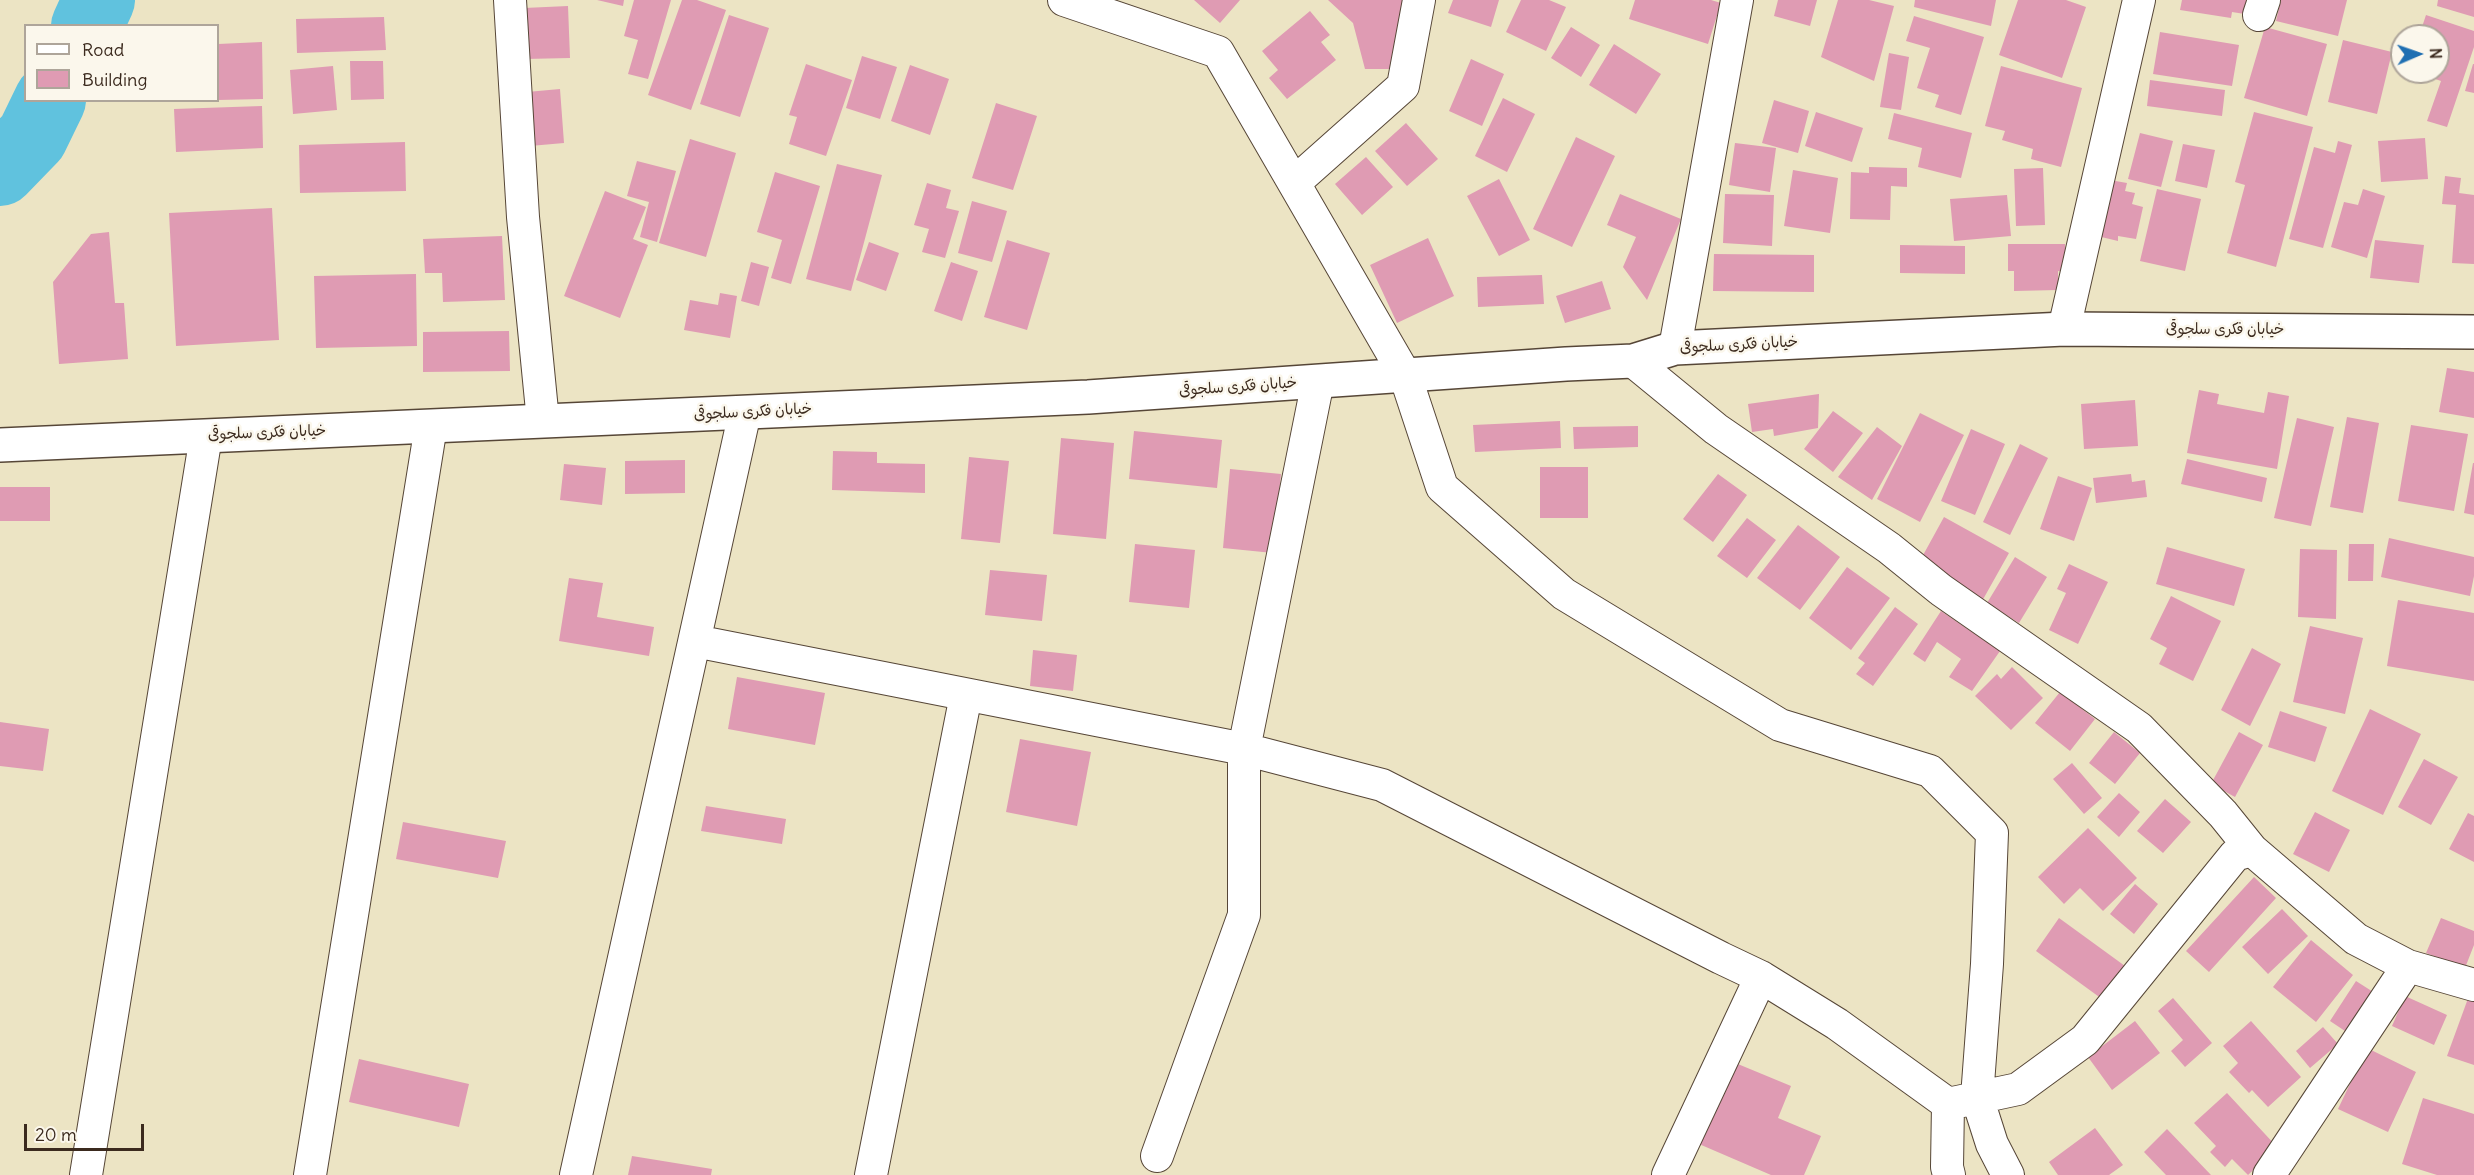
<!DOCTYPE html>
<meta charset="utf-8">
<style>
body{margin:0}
#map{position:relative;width:2474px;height:1175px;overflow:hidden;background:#ece4c4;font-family:Delius,sans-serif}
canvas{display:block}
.legend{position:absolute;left:24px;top:24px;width:195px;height:78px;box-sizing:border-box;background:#fbf7ec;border:2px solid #aea59a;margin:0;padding:8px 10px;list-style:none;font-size:18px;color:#3b2a1e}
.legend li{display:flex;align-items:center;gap:12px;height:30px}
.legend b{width:30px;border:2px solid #aea59a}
.north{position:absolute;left:2390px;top:24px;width:60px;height:60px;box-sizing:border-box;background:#fbf7ec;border:2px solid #aea59a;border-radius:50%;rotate:88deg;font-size:16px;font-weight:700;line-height:24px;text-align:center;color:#3b2a1e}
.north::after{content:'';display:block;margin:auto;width:21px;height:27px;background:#1f6fb2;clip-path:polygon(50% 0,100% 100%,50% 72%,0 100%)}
.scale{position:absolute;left:24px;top:1124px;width:120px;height:27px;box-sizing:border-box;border:3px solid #3b2a1e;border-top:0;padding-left:8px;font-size:18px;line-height:21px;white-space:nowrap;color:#3b2a1e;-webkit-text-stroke:4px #fbf7ec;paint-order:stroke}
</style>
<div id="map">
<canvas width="2474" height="1175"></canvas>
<ul class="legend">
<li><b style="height:8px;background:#fff"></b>Road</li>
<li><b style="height:16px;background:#df9bb3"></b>Building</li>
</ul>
<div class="north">N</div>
<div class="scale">20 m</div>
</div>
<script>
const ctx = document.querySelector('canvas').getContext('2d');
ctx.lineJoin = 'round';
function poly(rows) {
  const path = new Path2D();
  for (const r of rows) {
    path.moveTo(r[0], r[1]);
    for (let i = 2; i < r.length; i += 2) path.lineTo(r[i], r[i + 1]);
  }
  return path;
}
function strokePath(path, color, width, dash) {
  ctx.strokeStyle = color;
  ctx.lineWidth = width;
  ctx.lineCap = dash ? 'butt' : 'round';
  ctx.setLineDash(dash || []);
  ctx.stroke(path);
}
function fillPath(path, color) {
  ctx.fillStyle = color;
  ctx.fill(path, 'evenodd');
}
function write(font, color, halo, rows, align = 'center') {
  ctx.font = font + ' Delius,"Playpen Sans Arabic",sans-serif';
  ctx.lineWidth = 5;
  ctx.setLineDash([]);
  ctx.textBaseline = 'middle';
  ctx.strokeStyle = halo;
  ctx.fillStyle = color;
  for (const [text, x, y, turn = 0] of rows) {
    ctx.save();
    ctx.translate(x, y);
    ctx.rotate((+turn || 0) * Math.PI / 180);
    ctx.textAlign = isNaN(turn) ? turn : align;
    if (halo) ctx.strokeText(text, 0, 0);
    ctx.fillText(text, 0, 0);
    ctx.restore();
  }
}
const river = poly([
 [87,26,99,0],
 [0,170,32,137,50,100]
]);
const building = poly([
 [597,0,624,0,623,6],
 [634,0,671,0,648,79,628,74,638,40,624,36],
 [682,0,697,0,726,10,691,110,648,95],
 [1194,0,1240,0,1220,23],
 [1328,0,1403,0,1394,69,1365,69,1353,23],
 [1453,0,1499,0,1491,27,1448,13],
 [1521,0,1549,0,1566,7,1546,51,1506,32],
 [1635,0,1711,0,1721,3,1708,44,1629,19],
 [1778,0,1817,0,1810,26,1774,16],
 [1838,0,1869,0,1894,6,1874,81,1821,57],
 [1915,0,1996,0,1991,26,1914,7],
 [2018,0,2066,0,2086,7,2062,78,1999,55],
 [2182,0,2254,0,2251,15,2232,12,2231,18,2180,10],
 [2281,0,2347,0,2338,36,2276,21],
 [2438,0,2474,0,2474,17,2437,6],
 [568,6,570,58,525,59,524,8],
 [1310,11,1330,35,1321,42,1336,60,1287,99,1269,78,1278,70,1262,51],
 [729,15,769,28,740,117,700,104],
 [2426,15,2474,31,2474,47,2447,127,2427,121,2441,81,2415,72,2438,72,2438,36,2419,36],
 [1914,16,1984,37,1961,115,1935,107,1939,95,1917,88,1930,48,1906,41],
 [384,17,386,50,297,53,296,19],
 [1571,27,1600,45,1581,77,1551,58],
 [2265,27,2327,44,2307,116,2244,98],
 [2160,32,2239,45,2232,86,2153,74],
 [2343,40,2392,52,2377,114,2328,102],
 [262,42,263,99,218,100,218,44],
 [1614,44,1661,74,1636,114,1589,85],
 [1889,53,1909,57,1901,110,1880,107],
 [862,56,897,67,880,119,846,108],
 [1471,59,1504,74,1482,126,1449,111],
 [350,61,383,61,384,99,351,100],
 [806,64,852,80,826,156,789,144,797,117,789,115],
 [2473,64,2474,64,2474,93,2465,91],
 [910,65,949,79,930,135,891,121],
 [333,66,337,110,293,114,290,70],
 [2001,66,2082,88,2061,167,2031,159,2033,149,2002,140,2005,131,1985,126],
 [2150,80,2225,90,2222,116,2147,106],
 [560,89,564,143,530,146,527,92],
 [1503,98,1535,114,1507,172,1475,156],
 [1774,100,1809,111,1798,153,1762,143],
 [996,103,1037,116,1013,190,972,178],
 [262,106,263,148,176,152,174,109],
 [1816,112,1863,128,1852,162,1805,146],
 [2254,112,2313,127,2276,267,2227,253,2245,185,2235,182],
 [1894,113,1972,133,1961,178,1918,167,1922,148,1888,139],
 [1406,123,1438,159,1407,186,1375,151],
 [2140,133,2173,141,2161,187,2128,179],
 [1576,137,1615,156,1572,247,1533,229],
 [2425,138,2428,179,2381,182,2378,141],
 [690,139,736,153,706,257,659,243],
 [2338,141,2352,145,2323,248,2289,239,2314,147,2335,153],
 [405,142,406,191,300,193,299,145],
 [1735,143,1776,148,1770,192,1729,185],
 [2183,144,2215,150,2207,188,2175,181],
 [1366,157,1393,187,1362,215,1335,184],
 [637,161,676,171,657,242,640,237,649,202,627,196],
 [837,164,882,175,851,291,806,279],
 [1869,167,1907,168,1907,187,1891,186,1890,220,1850,219,1851,172,1869,173],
 [2043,168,2045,225,2016,226,2014,169],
 [1793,170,1838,178,1830,233,1784,226],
 [775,172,820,186,791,284,771,278,782,240,757,232],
 [2445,176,2461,178,2459,193,2474,195,2474,264,2452,263,2456,205,2442,204],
 [1499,179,1530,240,1499,256,1467,196],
 [2104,179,2127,183,2125,191,2135,193,2132,204,2143,207,2136,239,2118,236,2118,241,2093,235],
 [927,183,951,190,946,208,959,211,945,258,922,252,929,229,914,225],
 [2157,189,2201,199,2185,271,2140,261],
 [2363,189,2385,196,2367,258,2331,247,2344,202,2358,205],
 [605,191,646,207,633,239,648,245,620,318,564,296],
 [1620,194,1681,219,1647,300,1623,267,1636,237,1607,225],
 [1725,194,1774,195,1772,246,1723,243],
 [2007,195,2011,236,1954,241,1950,199],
 [972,201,1007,211,992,262,958,253],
 [272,208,279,340,176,346,169,213],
 [109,232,115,303,124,303,128,359,59,364,53,282,91,234],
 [502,236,505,300,443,302,442,273,425,273,423,239],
 [1428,238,1454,296,1397,323,1370,265],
 [1007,240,1050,253,1027,330,984,317],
 [2375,240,2424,245,2419,283,2370,278],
 [869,242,899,253,886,291,856,280],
 [2008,244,2065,244,2065,272,2058,271,2058,290,2014,291,2014,271,2008,271],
 [1900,245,1965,246,1965,274,1900,273],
 [1714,254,1814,255,1814,292,1713,291],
 [751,262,769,267,759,306,741,301],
 [951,262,978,271,962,321,934,311],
 [416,274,417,346,316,348,314,276],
 [1542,275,1544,304,1478,307,1477,277],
 [1602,281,1611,309,1565,323,1556,296],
 [720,293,737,296,730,338,684,330,690,300,718,305],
 [509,331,510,371,423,372,423,332],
 [2447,368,2474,372,2474,418,2439,412],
 [2199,390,2219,394,2217,404,2264,413,2268,392,2289,396,2277,469,2187,453],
 [1819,394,1818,428,1774,436,1773,429,1752,432,1748,404],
 [2135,400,2138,446,2084,449,2081,404],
 [1833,411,1863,433,1833,472,1804,449],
 [1920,413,1964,435,1920,522,1877,499],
 [2347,417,2379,423,2363,513,2330,507],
 [2297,418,2334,427,2311,526,2274,518],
 [1560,421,1561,448,1475,452,1473,425],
 [2411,425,2468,434,2454,511,2398,501],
 [1638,426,1638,447,1574,449,1573,427],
 [1877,427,1902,446,1872,500,1838,477],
 [1971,429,2005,444,1975,515,1941,501],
 [1134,431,1222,440,1217,488,1129,479],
 [1061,438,1114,443,1106,539,1053,534],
 [2020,444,2048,458,2010,535,1983,522],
 [833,451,877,452,877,463,925,464,925,493,832,490],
 [969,457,1009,461,1000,543,961,539],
 [2187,459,2267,478,2262,502,2181,484],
 [685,460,685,493,625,494,625,461],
 [2473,463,2474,463,2474,515,2464,513],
 [564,464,606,468,602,505,560,500],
 [1540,467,1588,467,1588,518,1540,518],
 [1230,469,1281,474,1273,553,1223,548],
 [1718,474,1747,495,1713,542,1683,519],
 [2131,474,2132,482,2145,480,2147,497,2096,503,2093,478],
 [2058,476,2092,488,2074,541,2040,529],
 [0,487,50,487,50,521,0,521],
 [1944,517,2009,553,1981,603,1916,568],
 [1747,518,1776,540,1747,578,1717,556],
 [1798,525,1840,557,1800,610,1757,578],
 [2389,538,2474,557,2474,576,2470,596,2381,577],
 [1135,544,1195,550,1189,608,1129,602],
 [2349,544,2374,544,2373,581,2348,581],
 [2167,547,2245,569,2234,606,2156,584],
 [2300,549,2337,550,2336,619,2298,617],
 [2015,557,2047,577,2019,623,1987,603],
 [2069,564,2108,582,2078,644,2049,630,2066,593,2057,589],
 [1847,567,1890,598,1851,650,1809,618],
 [990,570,1047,575,1042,621,985,615],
 [569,578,603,583,597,617,654,627,649,656,559,641],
 [2171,596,2221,621,2193,681,2159,664,2167,648,2150,639],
 [2398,600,2474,613,2474,681,2387,666],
 [1895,607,1918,624,1873,686,1856,674,1865,663,1858,658],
 [1941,611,2000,651,1972,691,1949,677,1961,659,1937,642,1925,662,1913,654],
 [2310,626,2363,638,2345,714,2293,702],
 [2252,648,2281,664,2250,726,2221,710],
 [1033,650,1077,655,1073,691,1030,686],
 [2012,667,2043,698,2011,730,1975,696,1997,674,2001,679],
 [737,677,825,693,815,745,728,729],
 [2060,692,2095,719,2070,751,2035,723],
 [2370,709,2421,734,2383,815,2332,791],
 [2280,711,2327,727,2315,762,2268,747],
 [0,722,49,729,43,771,0,766],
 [2114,732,2140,753,2115,784,2089,763],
 [2239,732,2263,745,2235,797,2211,784],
 [1020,739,1091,752,1077,826,1006,812],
 [2424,759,2458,777,2431,825,2398,807],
 [2072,763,2102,798,2084,814,2053,779],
 [2119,793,2140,812,2119,837,2097,817],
 [2165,799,2191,822,2163,853,2137,831],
 [706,806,786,819,782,844,701,831],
 [2315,812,2350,830,2329,872,2293,854],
 [2468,813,2474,816,2474,862,2449,849],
 [403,822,506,841,498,878,396,859],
 [2088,828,2137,878,2103,911,2080,888,2064,904,2038,877],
 [2254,877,2276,898,2209,972,2186,951],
 [2135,884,2158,904,2134,934,2110,914],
 [2282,909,2308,936,2268,974,2242,947],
 [2059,918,2125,966,2102,999,2036,951],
 [2441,918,2474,931,2474,945,2465,968,2426,953],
 [2311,940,2353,975,2316,1022,2273,987],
 [2356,981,2381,997,2354,1037,2330,1021],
 [2470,993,2474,995,2474,1065,2447,1056],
 [2405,996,2447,1015,2434,1045,2392,1026],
 [2173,998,2212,1043,2185,1067,2171,1051,2183,1040,2158,1011],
 [2135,1021,2160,1053,2112,1090,2088,1057],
 [2251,1021,2301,1077,2268,1107,2252,1090,2249,1093,2229,1072,2238,1063,2223,1046],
 [2323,1027,2338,1044,2310,1068,2296,1051],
 [2367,1048,2416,1072,2388,1132,2338,1109],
 [359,1059,469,1084,459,1127,349,1102],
 [1733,1062,1791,1086,1778,1118,1821,1136,1804,1175,1771,1175,1699,1144],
 [2227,1093,2277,1147,2248,1175,2232,1159,2225,1167,2210,1152,2216,1146,2194,1123],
 [2423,1098,2474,1114,2474,1175,2437,1175,2402,1164],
 [2095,1128,2123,1165,2109,1175,2058,1175,2049,1162],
 [2167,1129,2211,1175,2166,1175,2144,1152],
 [632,1156,712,1169,711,1175,628,1175]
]);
const minor = poly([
 [510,0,523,217,543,421],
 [1064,0,1218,52,1405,375,1442,487,1564,594,1780,725,1930,771,1992,833,1987,964,1977,1097,1992,1144,2008,1175],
 [2259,15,2264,0],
 [1294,183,1403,86,1419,0],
 [2064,329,2139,0],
 [1675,348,1737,0],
 [1633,361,1716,429,1889,548,1941,590,2139,728,2223,814,2252,850,2356,939,2408,966,2474,985],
 [695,641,1244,749,1382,785,1721,958,1761,977,1837,1024,1948,1104],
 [1157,1156,1244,915,1244,749,1318,381],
 [86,1175,206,436],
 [310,1175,431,426],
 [576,1175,745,412],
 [871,1175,966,695],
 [1668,1175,1761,977],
 [1949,1175,1947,1167,1948,1104,2018,1089,2085,1040,2235,855,2252,850],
 [2269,1175,2408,966]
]);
const tertiary = poly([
 [0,445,1088,397,1566,364,1633,361,1675,348,2064,329,2474,332]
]);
const streetNames = [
 ["خیابان فکری سلجوقی",2225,330],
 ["خیابان فکری سلجوقی",1739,345,-3],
 ["خیابان فکری سلجوقی",1238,387,-4],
 ["خیابان فکری سلجوقی",753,412,-3],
 ["خیابان فکری سلجوقی",267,433,-2]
];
strokePath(river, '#60c2de', 72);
fillPath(building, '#df9bb3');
strokePath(minor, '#564637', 34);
strokePath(tertiary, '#564637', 36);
strokePath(minor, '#fff', 32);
strokePath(tertiary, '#fff', 33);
write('15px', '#3b2a1e', '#fbf7ec', streetNames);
</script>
